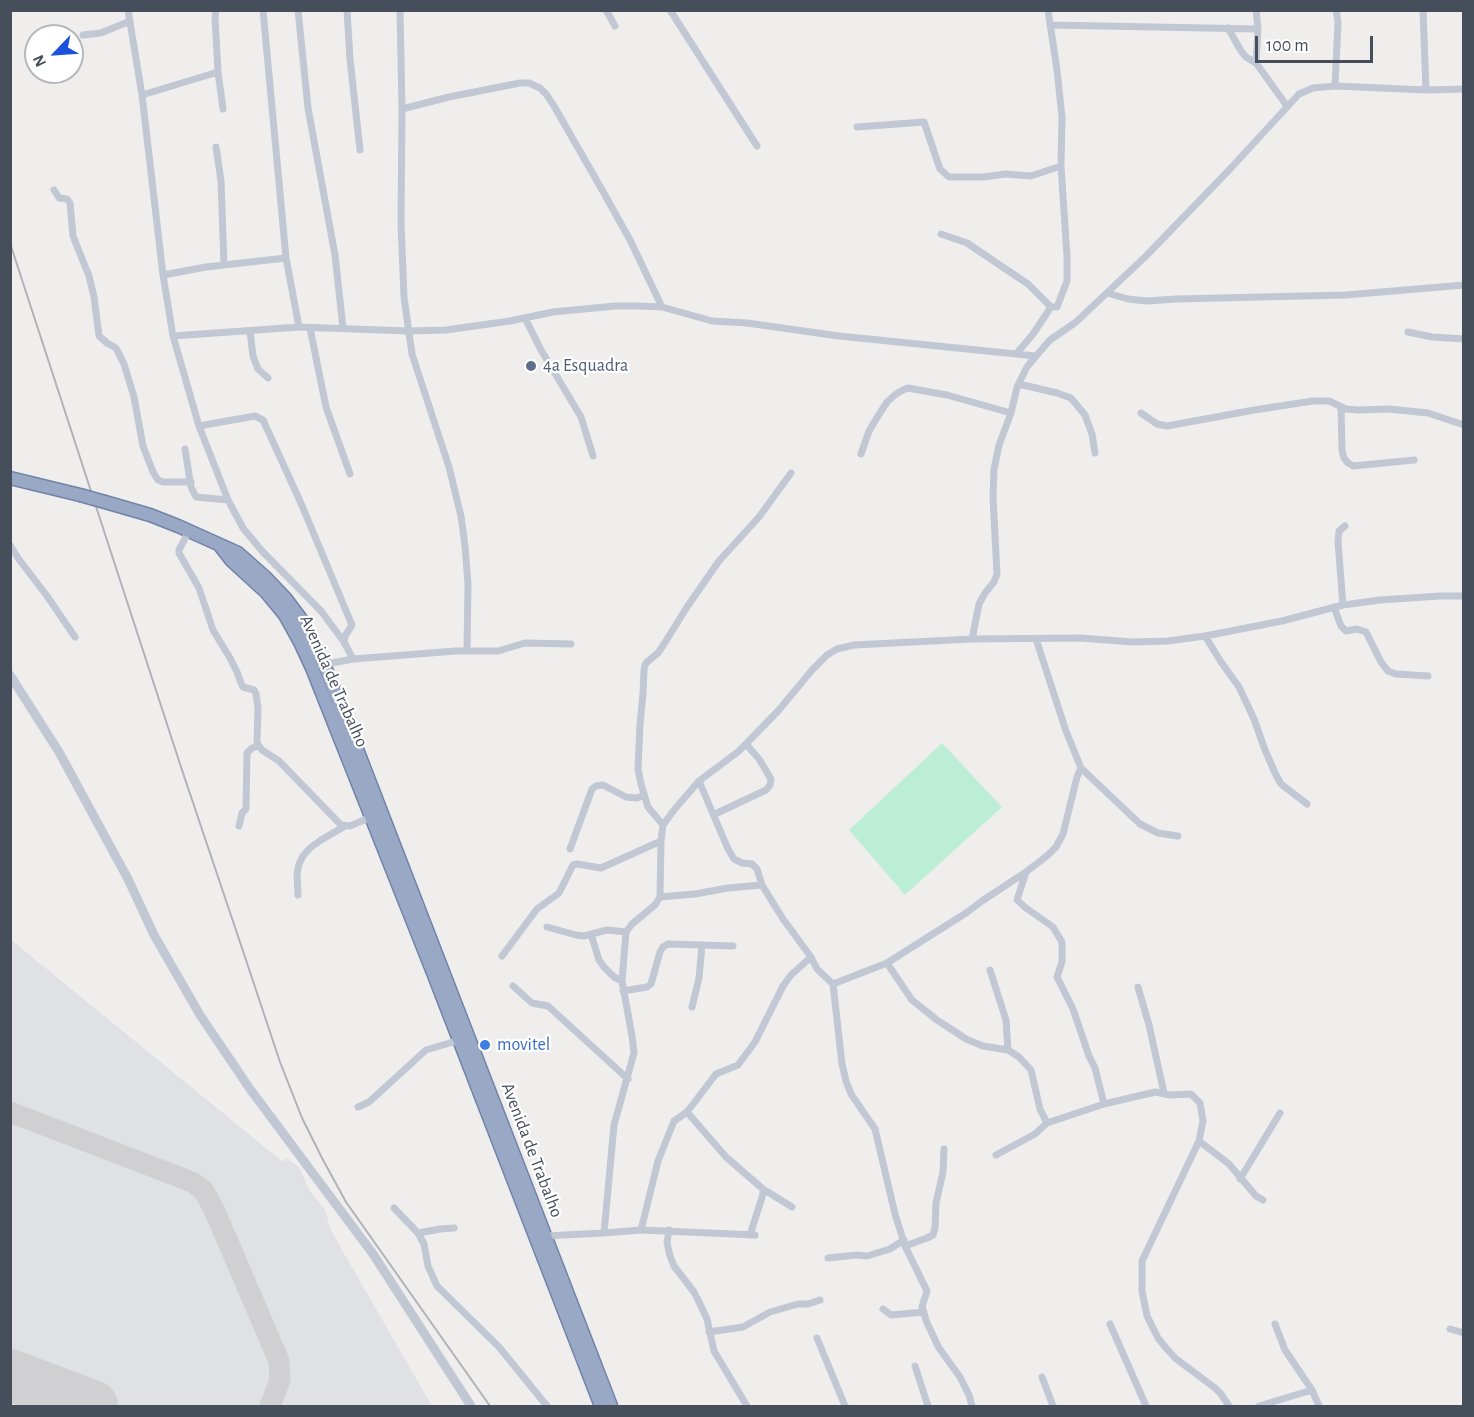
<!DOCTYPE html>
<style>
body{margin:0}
#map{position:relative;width:1474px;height:1417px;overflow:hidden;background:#f0eeed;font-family:"Alegreya Sans",sans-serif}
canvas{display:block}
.frame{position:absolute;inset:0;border:12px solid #464e5b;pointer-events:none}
.north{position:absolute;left:24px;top:24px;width:60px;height:60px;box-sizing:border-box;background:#fff;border:2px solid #b5b8bd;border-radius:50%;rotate:245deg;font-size:16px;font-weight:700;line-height:24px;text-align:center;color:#464e5b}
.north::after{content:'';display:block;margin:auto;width:21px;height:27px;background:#1b52dd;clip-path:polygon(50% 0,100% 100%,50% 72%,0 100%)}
.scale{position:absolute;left:1255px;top:36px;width:118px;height:27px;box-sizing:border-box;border:3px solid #464e5b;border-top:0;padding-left:8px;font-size:18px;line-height:21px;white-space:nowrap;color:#464e5b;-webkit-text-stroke:4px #fff;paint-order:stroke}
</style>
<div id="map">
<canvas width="1474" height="1417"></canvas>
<div class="frame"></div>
<div class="north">N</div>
<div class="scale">100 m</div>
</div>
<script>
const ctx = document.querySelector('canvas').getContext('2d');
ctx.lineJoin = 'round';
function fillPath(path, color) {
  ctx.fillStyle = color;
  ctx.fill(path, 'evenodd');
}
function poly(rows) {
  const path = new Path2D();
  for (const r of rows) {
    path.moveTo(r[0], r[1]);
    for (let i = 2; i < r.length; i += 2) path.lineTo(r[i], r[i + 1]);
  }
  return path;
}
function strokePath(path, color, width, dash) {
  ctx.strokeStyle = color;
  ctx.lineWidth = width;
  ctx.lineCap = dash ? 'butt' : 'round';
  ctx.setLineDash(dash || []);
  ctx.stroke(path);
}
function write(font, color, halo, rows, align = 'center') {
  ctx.font = font + ' "Alegreya Sans",sans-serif';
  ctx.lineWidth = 4.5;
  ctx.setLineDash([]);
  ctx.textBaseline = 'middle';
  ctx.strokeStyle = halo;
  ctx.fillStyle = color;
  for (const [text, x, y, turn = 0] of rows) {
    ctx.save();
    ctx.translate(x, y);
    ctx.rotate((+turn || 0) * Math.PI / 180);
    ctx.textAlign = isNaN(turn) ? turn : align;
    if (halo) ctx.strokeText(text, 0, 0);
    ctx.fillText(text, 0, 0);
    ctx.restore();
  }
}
const airport = poly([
 [10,939,283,1162,286,1158,299,1167,310,1191,326,1211,329,1225,334,1236,432,1406,11,1406]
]);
const green = poly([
 [942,743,1002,807,905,895,849,830]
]);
const taxiway = poly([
 [10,1112,192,1182,203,1190,208,1198,216,1214,279,1361,280,1380,270,1406]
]);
const runway = poly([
 [10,1375,92,1406]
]);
const minor = poly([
 [128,10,142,95,163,275,173,336,199,426,228,500,243,528,262,551,321,611,344,642,353,659],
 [216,10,215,17,218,72],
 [263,10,286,258,299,327],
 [298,10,308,108,335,255,343,328],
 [347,10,350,59,360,150],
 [400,10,402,109,401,223,404,297,412,354,449,467,461,516,465,546,468,584,467,651],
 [606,10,615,26],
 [670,10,757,146],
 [1256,10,1258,29,1256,63,1287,106],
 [1423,10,1426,90],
 [1050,25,1258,29],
 [1228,28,1241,51,1246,57,1256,63],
 [83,35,101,33,130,21],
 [1335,86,1338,22,1336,10],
 [142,95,218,72,223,109],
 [402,109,449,97,520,83,529,83,540,88,546,94,554,106,605,195,630,240,662,307],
 [857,127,924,122,940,169,949,177,984,177,1005,174,1031,176,1061,166],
 [216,147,221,181,224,265],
 [54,190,59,198,67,199,70,203,73,236,89,276,94,297,99,336,107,343,116,348,124,364,134,397,143,446,153,472,158,480,163,482,191,482],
 [941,234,967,243,1016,276,1028,284,1051,307],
 [163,275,206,267,286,258],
 [1107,293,1128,299,1147,301,1176,299,1346,295,1464,285],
 [525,318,541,350,581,417,593,456],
 [310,328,326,407,350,474],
 [250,331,253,356,258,369,268,378],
 [1408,332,1432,337,1464,339],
 [173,336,299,327,408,331,446,330,510,321,553,312,615,306,638,306,662,307,712,321,747,323,839,336,1036,356],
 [1017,353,1033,334,1051,307,1057,307,1067,281,1067,256,1061,166,1062,117,1057,70,1048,10],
 [1019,384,1057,393,1071,398,1085,415,1092,434,1095,453],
 [1341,407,1342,451,1344,458,1348,463,1353,466,1414,460],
 [1141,413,1157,424,1167,426,1254,410,1313,401,1329,401,1346,409,1358,410,1389,409,1428,413,1464,425],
 [199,426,255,416,263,420,300,501,352,625,345,636,344,642],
 [185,449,191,487,196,497,228,500],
 [861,454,869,431,878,416,887,402,896,394,903,390,908,388,947,395,1011,413],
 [189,531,179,550,179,553,199,588,213,630,230,658,237,672,241,683,243,687,254,690,256,694,258,708,257,742,259,746,262,750,279,761,341,825,350,826,371,817],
 [10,545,18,558,47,596,75,637],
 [1343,605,1338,542,1339,531,1345,526],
 [1334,607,1341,626,1346,631,1357,629,1366,632,1381,662,1388,671,1396,674,1428,676],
 [1205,636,1221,662,1239,687,1254,719,1265,750,1276,775,1281,784,1307,804],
 [972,639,979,604,985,593,994,582,997,574,993,497,994,469,999,445,1011,413,1017,387,1027,367,1036,356,1050,340,1076,322,1146,256,1230,169,1299,94,1313,88,1335,86,1426,90,1464,89],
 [1036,639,1066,731,1081,768,1140,824,1158,833,1178,836],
 [321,665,353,659,456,651,498,651,525,643,571,644],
 [699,781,728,849,734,859,742,863,752,864,757,869,762,885,783,919,811,957,817,969,833,984,842,1064,846,1081,851,1094,875,1129,895,1214,905,1246,927,1291,922,1307,927,1323,939,1348,960,1377,969,1395,972,1406],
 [713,815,766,790,770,785,771,779,759,759,746,744],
 [663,825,648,807,641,784,638,769,640,725,643,693,644,670,645,665,647,662,658,653,664,644,687,607,719,561,759,517,791,473],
 [239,826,242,813,246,809,247,753,252,748,259,746],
 [570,849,592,789,596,786,603,785,626,797,637,798,644,795],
 [1026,872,1017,900,1026,908,1053,927,1062,942,1062,962,1057,977,1073,1009,1089,1056,1095,1068,1104,1104],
 [298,895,297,874,299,864,303,856,310,848,321,840,345,826],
 [660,897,695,894,728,888,762,885],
 [547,927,576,935,584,936,607,930,626,932],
 [591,934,599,960,604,967,614,977,622,981],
 [502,956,537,909,559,893,573,865,577,864,601,868,661,841],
 [887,963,912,1000,937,1020,966,1039,983,1046,1008,1050,1019,1057,1031,1070,1040,1109,1047,1123,1104,1104,1155,1092,1170,1095,1191,1094,1200,1103,1203,1121,1199,1141,1142,1261,1142,1291,1147,1316,1158,1338,1166,1348,1175,1358,1215,1388,1221,1394,1229,1406],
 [990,970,1006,1020,1008,1050],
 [833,984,887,963,966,913,982,901,1026,872,1048,855,1056,847,1063,834,1077,777,1081,768],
 [513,986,532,1003,548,1006,628,1079],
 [1138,987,1149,1025,1164,1093],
 [623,991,647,987,651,984,660,952,663,947,668,944,733,946],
 [692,1007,699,978,702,945],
 [358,1107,369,1102,426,1050,460,1040],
 [687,1112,726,1157,763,1189,763,1194,750,1235],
 [1199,1141,1229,1164,1256,1196,1263,1200],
 [996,1155,1035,1134,1047,1123],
 [1240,1179,1280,1113],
 [763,1189,792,1207],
 [394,1208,418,1233,424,1244,428,1266,437,1286,499,1347,547,1406],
 [641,1230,658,1161,674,1121,687,1112,716,1074,738,1065,755,1042,783,986,791,975,811,957],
 [669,1230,667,1243,670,1256,674,1266,694,1292,701,1306,707,1319,714,1351,747,1406],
 [418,1233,440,1229,454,1228],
 [604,1233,614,1125,634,1053,632,1036,622,981,626,932,632,924,655,905,660,897,661,841,663,825,674,810,699,781,739,751,778,711,812,670,827,655,837,649,854,645,972,639,1080,638,1133,642,1168,641,1205,636,1282,621,1343,605,1380,600,1440,596,1464,596],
 [545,1236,604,1233,641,1230,755,1235],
 [905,1246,927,1238,933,1235,935,1228,936,1203,943,1172,944,1149],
 [828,1258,856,1255,867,1256,890,1249,904,1240],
 [883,1309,891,1315,924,1312],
 [1110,1324,1146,1406],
 [1275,1324,1285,1350,1312,1390,1319,1406],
 [1450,1329,1464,1333],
 [709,1332,743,1327,770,1312,798,1304,808,1304,820,1300],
 [817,1338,845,1406],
 [915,1366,928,1406],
 [1042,1377,1053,1406],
 [1259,1406,1312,1390]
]);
const tertiary = poly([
 [10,675,59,752,128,879,154,935,200,1015,250,1089,373,1254,471,1406]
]);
const trunk = poly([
 [10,478,80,495],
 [105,502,150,515,178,526,238,553,265,577,286,599,301,619,324,664,611,1406],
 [221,547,232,561,266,592,285,615,300,642,312,668,432,970,601,1406]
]);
const rail = poly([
 [10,243,182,770,244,954,280,1062,302,1118,322,1158,346,1202,490,1406]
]);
const trunkBridge = poly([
 [80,495,105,502]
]);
const markers = [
 [531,366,6,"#5c6f8a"],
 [485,1045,6,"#3f7fe0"]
];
const serviceNames = [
 ["4a Esquadra",543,366]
];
const streetNames = [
 ["Avenida de Trabalho",334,681,66],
 ["Avenida de Trabalho",532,1150,69]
];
const shopNames = [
 ["movitel",497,1045]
];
fillPath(airport, '#dfe1e5');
fillPath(green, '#bceed7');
strokePath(taxiway, '#d0d0d2', 21);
strokePath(runway, '#d0d0d2', 52);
strokePath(trunk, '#7183a8', 15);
strokePath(minor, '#c1c7d3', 7);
strokePath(tertiary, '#c1c7d3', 9);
strokePath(trunk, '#99a8c4', 12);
strokePath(rail, '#b0b2b8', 2);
strokePath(trunkBridge, '#7183a8', 15, []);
strokePath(trunkBridge, '#99a8c4', 12);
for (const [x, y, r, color] of markers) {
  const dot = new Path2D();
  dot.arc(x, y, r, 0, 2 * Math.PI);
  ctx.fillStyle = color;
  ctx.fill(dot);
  strokePath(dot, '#fff', 2);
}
write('18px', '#4e5e75', '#fff', serviceNames, 'left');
write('18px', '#464e5b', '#fff', streetNames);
write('18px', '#366cbe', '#fff', shopNames, 'left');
</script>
